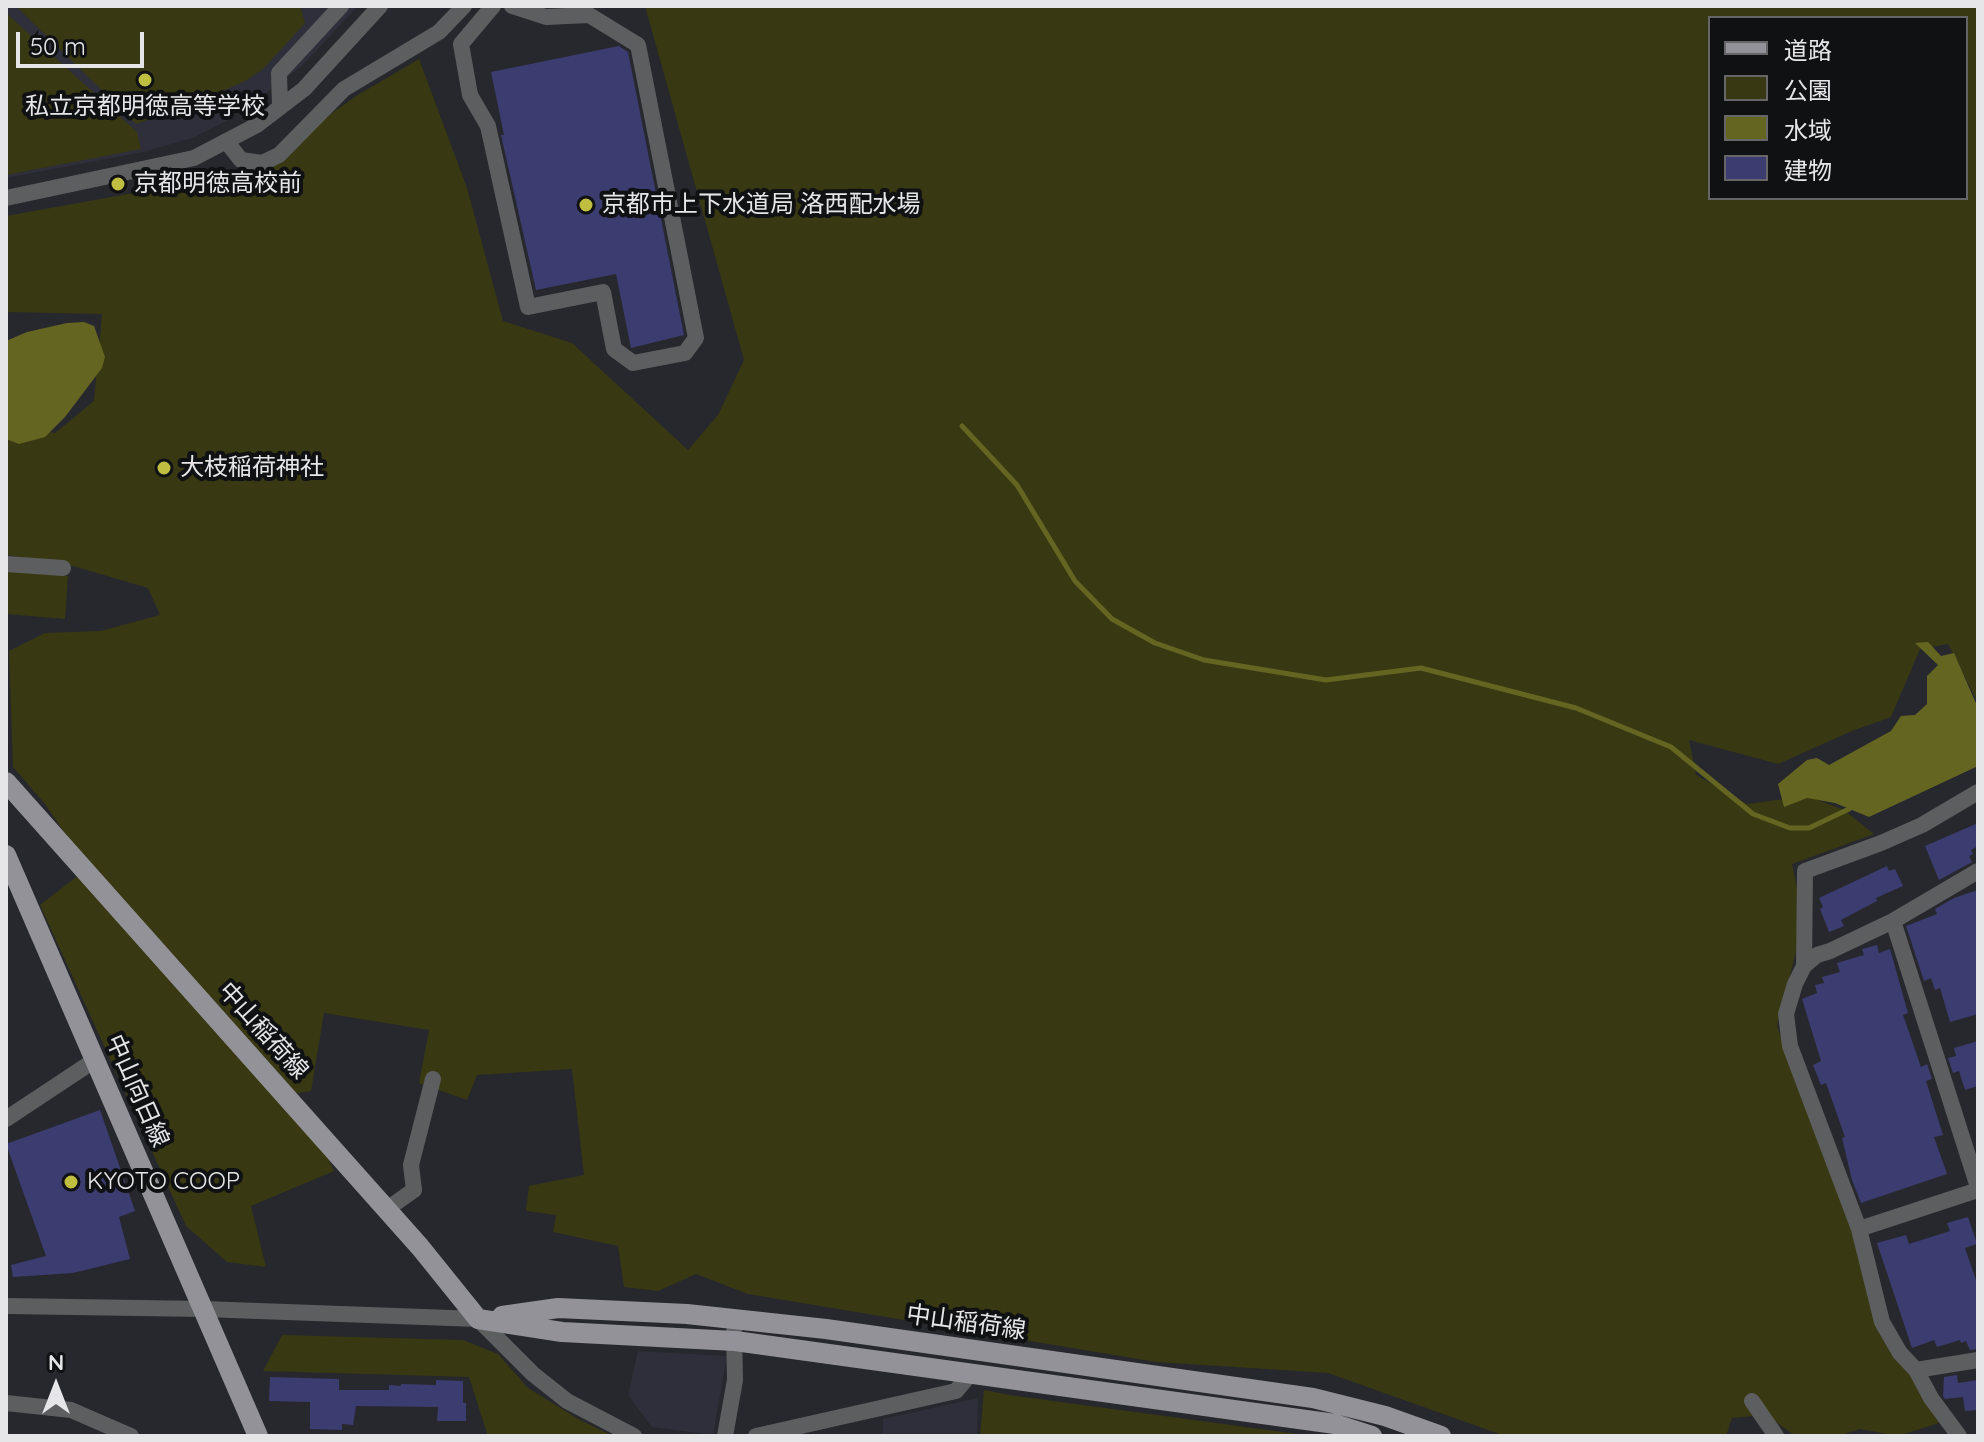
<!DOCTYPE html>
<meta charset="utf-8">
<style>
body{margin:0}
#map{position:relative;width:1984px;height:1442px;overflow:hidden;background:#27282d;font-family:Quicksand,"Noto Sans JP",sans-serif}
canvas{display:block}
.frame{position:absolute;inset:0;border:8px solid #e6e6e9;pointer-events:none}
.legend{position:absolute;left:1708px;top:16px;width:260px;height:184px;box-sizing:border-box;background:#101113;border:2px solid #666669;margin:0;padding:10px 14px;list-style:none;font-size:24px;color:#e6e6e9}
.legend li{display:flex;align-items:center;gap:16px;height:40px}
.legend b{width:40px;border:2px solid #666669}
.north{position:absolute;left:16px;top:1346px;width:80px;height:80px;-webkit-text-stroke:6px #101113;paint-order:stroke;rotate:0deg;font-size:22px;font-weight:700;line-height:32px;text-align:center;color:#e6e6e9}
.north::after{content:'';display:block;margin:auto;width:28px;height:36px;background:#e6e6e9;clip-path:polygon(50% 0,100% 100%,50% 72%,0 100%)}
.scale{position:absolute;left:16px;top:32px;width:128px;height:36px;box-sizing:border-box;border:4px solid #e6e6e9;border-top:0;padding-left:10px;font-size:24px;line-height:28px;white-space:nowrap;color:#e6e6e9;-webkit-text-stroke:6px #101113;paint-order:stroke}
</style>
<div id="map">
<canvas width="1984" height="1442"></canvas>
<div class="frame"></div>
<ul class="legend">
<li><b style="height:10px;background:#929298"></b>道路</li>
<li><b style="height:22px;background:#383812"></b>公園</li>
<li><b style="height:22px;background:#656522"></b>水域</li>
<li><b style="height:22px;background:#3b3c70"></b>建物</li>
</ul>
<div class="north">N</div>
<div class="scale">50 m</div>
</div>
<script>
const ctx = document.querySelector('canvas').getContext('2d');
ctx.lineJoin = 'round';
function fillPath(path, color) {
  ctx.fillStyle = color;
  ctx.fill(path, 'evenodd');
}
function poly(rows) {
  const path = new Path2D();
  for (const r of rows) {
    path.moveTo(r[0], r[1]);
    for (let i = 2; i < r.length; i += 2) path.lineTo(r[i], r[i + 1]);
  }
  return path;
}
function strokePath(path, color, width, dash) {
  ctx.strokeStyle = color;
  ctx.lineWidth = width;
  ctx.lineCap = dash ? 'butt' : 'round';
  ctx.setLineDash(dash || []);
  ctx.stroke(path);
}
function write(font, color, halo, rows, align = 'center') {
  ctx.font = font + ' Quicksand,"Noto Sans JP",sans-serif';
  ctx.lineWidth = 8;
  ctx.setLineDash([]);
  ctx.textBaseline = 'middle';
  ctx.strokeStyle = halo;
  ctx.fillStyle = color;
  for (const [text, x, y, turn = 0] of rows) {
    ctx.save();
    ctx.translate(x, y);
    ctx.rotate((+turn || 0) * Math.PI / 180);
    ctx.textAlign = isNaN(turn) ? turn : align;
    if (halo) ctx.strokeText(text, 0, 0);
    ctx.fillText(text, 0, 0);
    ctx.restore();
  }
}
const built = poly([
 [6,6,358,6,302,66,265,94,235,110,230,119,193,138,143,152,6,178],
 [638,1351,727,1356,713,1435,652,1427,628,1395],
 [978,1398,977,1436,883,1436,883,1419]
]);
const green = poly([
 [16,6,300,6,305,23,263,69,247,80,187,107,136,124],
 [645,6,1978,6,1978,703,1948,644,1920,649,1891,717,1852,731,1778,764,1689,740,1696,775,1747,804,1807,796,1844,810,1874,834,1792,864,1800,903,1796,952,1777,1026,1884,1314,1939,1423,1898,1436,1860,1429,1838,1436,1796,1436,1765,1415,1732,1418,1726,1436,1505,1436,1328,1373,1156,1362,748,1294,696,1274,658,1291,624,1287,618,1246,553,1232,556,1215,526,1211,529,1186,584,1175,572,1069,477,1075,467,1100,419,1083,429,1030,324,1013,311,1091,281,1096,321,1143,334,1171,251,1206,266,1267,227,1262,186,1226,40,905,88,868,45,804,13,767,9,651,45,633,101,631,160,615,148,588,63,563,6,555,6,425,55,433,94,401,102,314,6,312,6,216,250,172,356,96,419,59,467,188,503,321,572,343,688,450,718,415,744,360],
 [1710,18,1966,18,1966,198,1710,198],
 [6,13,137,132,141,149,6,175],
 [6,570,68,576,65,619,6,614],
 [282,1335,463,1340,498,1354,528,1388,580,1420,613,1436,488,1436,469,1377,263,1371],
 [984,1390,1009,1395,1312,1436,980,1436]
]);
const water = poly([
 [84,322,94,326,105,357,102,368,65,417,45,437,19,444,6,439,6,341,27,332,67,323],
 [1928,642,1941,656,1954,653,1978,708,1978,766,1869,817,1835,803,1807,798,1784,807,1778,784,1807,760,1817,758,1829,765,1891,731,1901,716,1915,715,1927,704,1927,676,1938,665,1915,643]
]);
const stream = poly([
 [962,426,1017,485,1075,581,1112,619,1155,643,1204,660,1326,680,1421,668,1576,708,1671,747,1753,814,1790,828,1809,828,1849,809]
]);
const building = poly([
 [619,46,628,52,684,335,631,348,616,274,536,290,501,135,504,135,491,72],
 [1978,823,1978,846,1971,850,1973,854,1969,856,1972,862,1939,880,1925,846],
 [1887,866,1889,871,1895,869,1903,886,1876,898,1877,901,1841,920,1844,926,1829,932,1820,909,1823,907,1819,898],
 [1978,890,1978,1014,1950,1022,1940,988,1935,990,1931,978,1924,981,1906,926,1937,914,1935,909,1954,898],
 [1877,945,1879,953,1890,949,1908,1013,1903,1015,1921,1067,1927,1064,1932,1079,1926,1081,1943,1135,1934,1137,1947,1174,1861,1203,1852,1180,1842,1138,1845,1137,1826,1083,1821,1085,1813,1065,1821,1061,1802,999,1817,993,1815,985,1824,983,1822,977,1840,972,1837,963,1864,955,1862,949],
 [1978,1041,1978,1086,1965,1090,1959,1071,1953,1073,1948,1058,1956,1056,1954,1048],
 [100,1110,135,1211,119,1217,130,1259,73,1273,13,1277,11,1265,46,1256,6,1144],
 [1968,1217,1977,1244,1965,1248,1978,1286,1978,1349,1970,1350,1966,1341,1961,1343,1960,1340,1937,1347,1934,1340,1912,1348,1877,1243,1906,1235,1909,1244,1950,1231,1947,1223],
 [1957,1375,1958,1383,1978,1380,1978,1410,1965,1411,1963,1397,1945,1399,1943,1396,1944,1377],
 [270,1377,339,1379,339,1390,389,1390,389,1385,401,1386,401,1384,436,1385,436,1380,463,1381,463,1403,466,1403,466,1421,437,1421,438,1407,356,1406,353,1425,342,1424,342,1430,310,1429,310,1402,269,1401]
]);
const minor = poly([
 [493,6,461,44,470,95,488,126,528,307,603,292,614,349,633,363,685,353,696,338,638,45,589,15,546,17,512,6],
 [280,107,279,73,341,6],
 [226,141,241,160,262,163,279,155,344,89,439,32,464,6],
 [6,198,194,158,257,125,304,89,380,6],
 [6,564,63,568],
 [1893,921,1978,1187],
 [1804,966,1817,955,1830,951,1893,921,1978,871],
 [6,1119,95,1060],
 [387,1209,414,1190,411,1165,433,1079],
 [1859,1229,1978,1190],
 [6,1306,204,1309,478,1319,533,1374,567,1401,634,1436],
 [1916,1370,1978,1360],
 [1752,1401,1776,1436],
 [6,1403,71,1410,131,1436],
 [725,1436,735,1380,734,1331],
 [756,1436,956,1391,972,1372],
 [1959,1436,1931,1398,1916,1370,1900,1353,1882,1322,1859,1229,1790,1046,1786,1014,1795,984,1804,966,1805,871,1881,843,1922,825,1978,792]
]);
const major = poly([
 [6,782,420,1247,478,1319,562,1332,735,1341,1335,1424,1372,1436],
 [6,855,258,1436],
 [502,1316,558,1308,687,1314,826,1329,1313,1398,1385,1416,1441,1436]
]);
const markers = [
 [145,80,8,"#bfbe41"],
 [118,184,8,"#bfbe41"],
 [586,205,8,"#bfbe41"],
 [164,468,8,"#bfbe41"],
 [71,1182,8,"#bfbe41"]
];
const poiNames = [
 ["私立京都明徳高等学校",145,107,"center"],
 ["京都明徳高校前",134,184],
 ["京都市上下水道局 洛西配水場",602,205],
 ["大枝稲荷神社",180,468],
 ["KYOTO COOP",87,1182]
];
const streetNames = [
 ["中山稲荷線",263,1031,48],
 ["中山向日線",137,1091,66],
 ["中山稲荷線",966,1323,8]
];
fillPath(built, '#2e2f3a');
fillPath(green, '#383812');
fillPath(water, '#656522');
strokePath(stream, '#656522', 5);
fillPath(building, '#3b3c70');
strokePath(minor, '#5d5e60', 16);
strokePath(major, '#929298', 20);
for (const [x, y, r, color] of markers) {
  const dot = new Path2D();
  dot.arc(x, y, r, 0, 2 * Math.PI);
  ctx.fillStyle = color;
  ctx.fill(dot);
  strokePath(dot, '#101113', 3);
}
write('24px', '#e6e6e9', '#101113', poiNames, 'left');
write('24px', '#e6e6e9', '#101113', streetNames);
</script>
